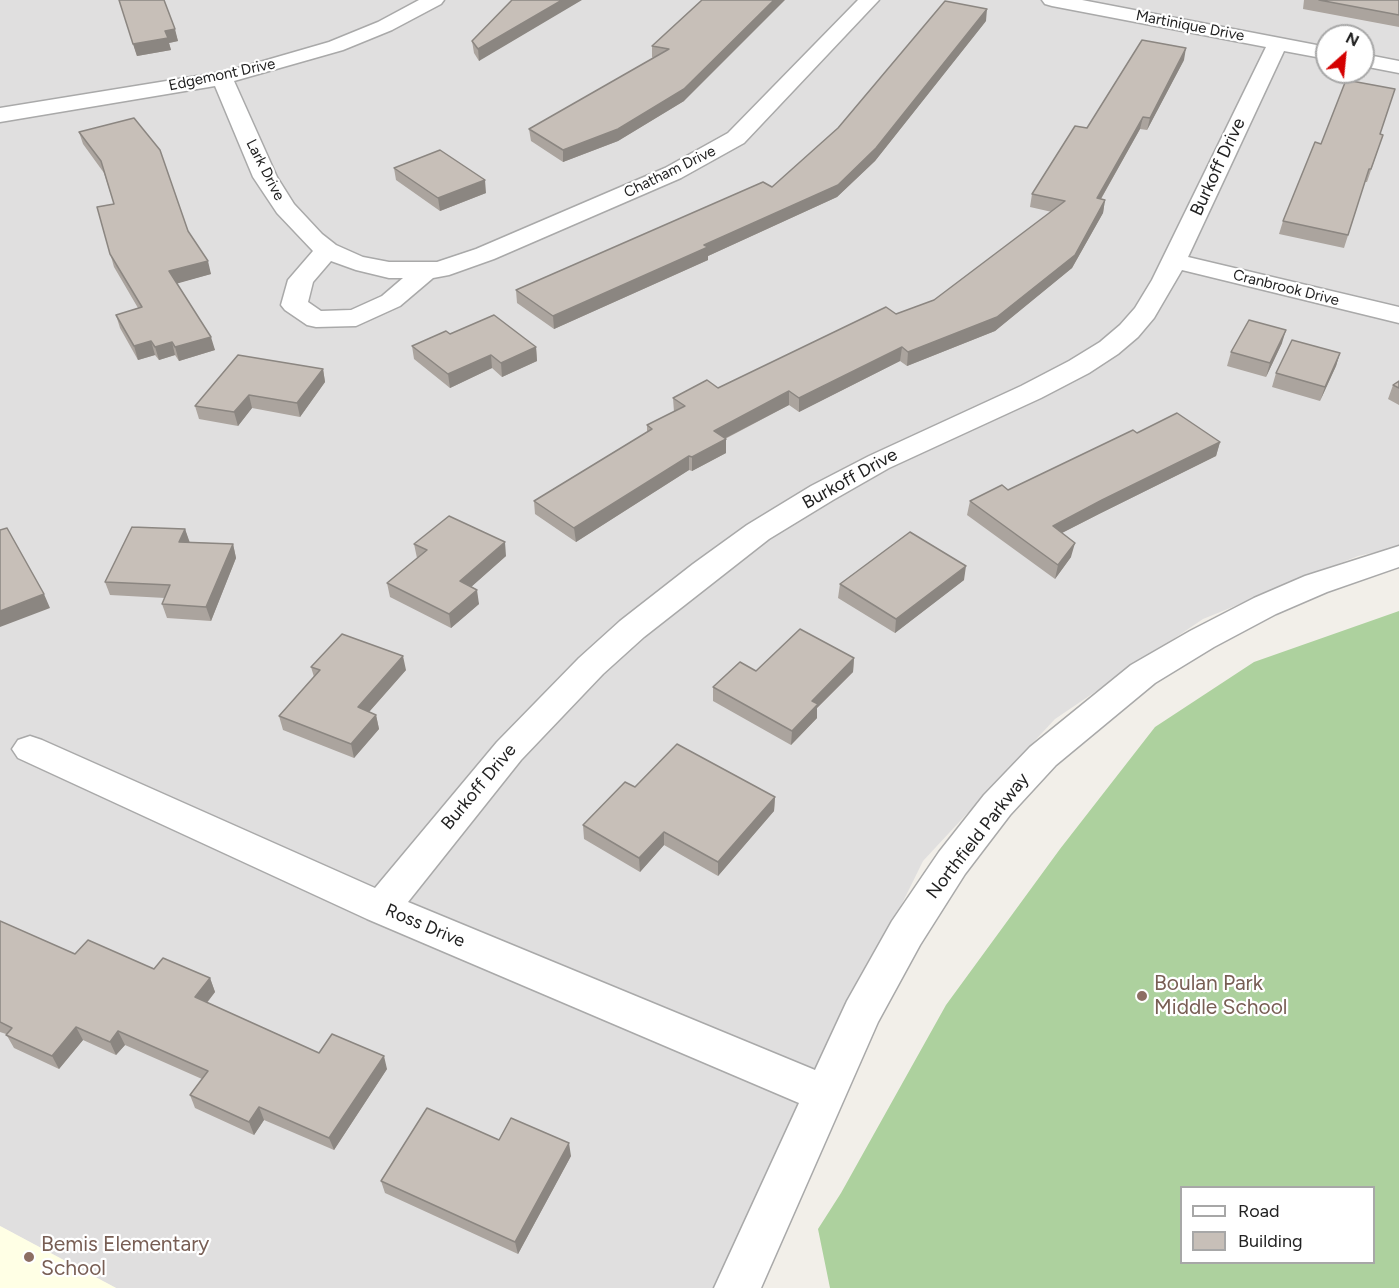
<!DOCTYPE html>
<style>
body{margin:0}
#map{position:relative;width:1399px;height:1288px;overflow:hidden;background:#f2efe9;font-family:Figtree,sans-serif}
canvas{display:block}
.legend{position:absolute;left:1180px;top:1186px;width:195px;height:78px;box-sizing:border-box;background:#fff;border:2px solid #a7a7a7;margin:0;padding:8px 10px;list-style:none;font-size:18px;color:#222}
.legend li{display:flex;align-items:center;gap:12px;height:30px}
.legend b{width:30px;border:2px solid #a7a7a7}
.north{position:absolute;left:1315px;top:24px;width:60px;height:60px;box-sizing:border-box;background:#fff;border:2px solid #a7a7a7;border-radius:50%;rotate:27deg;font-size:16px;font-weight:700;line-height:24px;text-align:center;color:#222}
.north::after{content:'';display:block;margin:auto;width:21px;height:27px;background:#d40000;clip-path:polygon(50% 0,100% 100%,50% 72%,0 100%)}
</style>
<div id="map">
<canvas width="1399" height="1288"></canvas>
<ul class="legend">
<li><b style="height:8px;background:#fff"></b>Road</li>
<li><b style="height:16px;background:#c7bfb8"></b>Building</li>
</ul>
<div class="north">N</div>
</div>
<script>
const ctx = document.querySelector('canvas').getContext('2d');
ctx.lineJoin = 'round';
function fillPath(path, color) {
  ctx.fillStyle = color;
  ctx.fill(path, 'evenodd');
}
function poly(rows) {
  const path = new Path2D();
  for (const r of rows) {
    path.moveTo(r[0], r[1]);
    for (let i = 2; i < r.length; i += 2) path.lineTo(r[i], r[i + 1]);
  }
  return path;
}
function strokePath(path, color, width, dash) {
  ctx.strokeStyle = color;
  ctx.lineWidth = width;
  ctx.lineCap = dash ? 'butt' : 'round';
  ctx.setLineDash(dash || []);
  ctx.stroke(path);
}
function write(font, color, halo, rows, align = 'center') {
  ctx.font = font + ' Figtree,sans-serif';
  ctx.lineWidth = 4.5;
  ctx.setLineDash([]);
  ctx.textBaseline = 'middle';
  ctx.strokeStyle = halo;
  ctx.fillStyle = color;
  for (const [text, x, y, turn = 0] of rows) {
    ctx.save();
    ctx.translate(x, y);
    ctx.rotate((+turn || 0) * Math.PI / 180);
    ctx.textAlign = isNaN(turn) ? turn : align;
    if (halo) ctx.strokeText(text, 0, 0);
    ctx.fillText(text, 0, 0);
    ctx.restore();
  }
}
const residential = poly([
 [0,0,1399,0,1399,547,1358,556,1203,619,1055,719,923,861,713,1288,116,1288,0,1226],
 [1327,36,1363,36,1363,72,1327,72]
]);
const education = poly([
 [0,1226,116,1288,0,1288]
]);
const forest = poly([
 [1399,611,1399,1288,830,1288,818,1229,841,1193,946,1005,1060,849,1155,727,1254,662],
 [1182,1188,1374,1188,1374,1262,1182,1262]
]);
const minor = poly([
 [419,0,444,0,441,4,392,30,343,50,234,81,277,177,294,204,322,234,336,245,363,257,389,262,437,262,476,249,665,168,728,133,858,0,879,0,744,143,681,178,494,259,449,275,433,278,400,306,356,326,316,327,307,325,285,310,281,305,288,280,313,251,277,213,253,177,215,86,0,122,0,108,222,72,253,64,329,42,378,22,419,0],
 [331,261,356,270,389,278,403,278,382,296,351,310,321,311,308,302,313,282,331,261],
 [1042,0,1082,0,1327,47,1327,59,1284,51,1188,257,1399,307,1399,323,1182,270,1154,318,1138,337,1118,354,1089,373,1041,398,889,468,833,500,769,539,644,637,603,674,521,760,408,902,815,1070,847,1001,892,921,939,852,984,795,1030,747,1131,665,1190,631,1254,598,1305,576,1399,546,1399,567,1327,592,1276,614,1214,647,1155,683,1056,765,1010,815,965,874,920,945,878,1022,761,1288,714,1288,799,1103,367,919,18,758,12,749,18,740,30,736,42,740,375,888,497,742,579,658,620,621,693,564,747,525,811,486,869,456,1021,386,1069,361,1100,342,1120,325,1135,308,1152,280,1266,47,1052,6,1045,4,1042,0],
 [1363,54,1399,61,1399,73,1363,66,1363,54]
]);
const wall = poly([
 [119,0,164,0,178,41,169,43,171,50,137,56],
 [512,0,479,61,474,53,472,41],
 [702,0,684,101,618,141,563,162,531,141,529,129,653,58,652,57,652,46],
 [1304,0,1399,0,1399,27,1303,9],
 [986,21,875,161,837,197,708,256,708,260,554,329,517,303,516,290,772,187],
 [1184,60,1147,130,1140,129,1101,199,1105,200,1103,213,1072,268,995,331,907,366,900,361,799,412,789,405,725,439,726,453,692,471,689,470,576,542,535,514,534,501,647,432,647,425,674,412,673,398,718,388,896,314,934,300,1052,212,1030,207,1032,194,1087,128],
 [79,132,188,231,211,274,177,283,215,350,179,361,175,355,159,360,155,355,138,360,120,328,116,315,138,308,114,267,97,207,114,204,104,173,83,144],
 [1380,134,1383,135,1367,182,1365,182,1344,248,1279,234,1283,221,1321,144],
 [394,168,486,193,440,211,396,180],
 [450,334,536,347,537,361,502,377,492,368,450,388,414,359,412,346],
 [1282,343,1266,377,1227,366,1231,352],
 [1340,353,1336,366,1320,401,1272,387,1276,373],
 [323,369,325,382,300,417,252,408,238,426,199,419,195,406],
 [1399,381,1399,405,1388,399,1393,385],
 [1137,433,1220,442,1216,456,1099,514,1062,533,1071,557,1055,579,967,515,970,501,1008,490],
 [185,529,189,542,233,544,236,558,211,621,167,618,162,604,165,598,110,595,105,582],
 [414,544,506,556,471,587,479,604,451,628,390,597,387,583,417,558],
 [964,580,895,633,838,598,840,584],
 [854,658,853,672,817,708,817,718,791,745,713,701,713,687,756,671],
 [311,667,406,670,369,712,376,715,379,729,354,758,283,730,279,716,314,677],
 [635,787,775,797,774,811,718,876,664,845,640,872,584,839,583,825],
 [0,921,75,954,210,978,215,992,207,1003,319,1053,387,1069,334,1150,264,1120,254,1135,195,1108,190,1095,202,1079,125,1045,116,1055,83,1040,59,1069,14,1048,6,1034,0,1032],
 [499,1140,571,1156,518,1254,385,1193,381,1181]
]);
const shadedWall = poly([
 [562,0,582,0,479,61,478,49],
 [774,0,785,0,684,101,618,141,563,162,563,150],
 [987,9,986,21,875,161,837,197,708,256,708,260,554,329,553,316,704,245],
 [175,29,178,41,169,43,171,50,137,56,133,44,165,31],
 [1186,48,1184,60,1147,130,1150,118],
 [1143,117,1140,129,1094,211,1097,198],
 [485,180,486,193,440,211,438,198],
 [1105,200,1103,213,1072,268,995,331,907,366,908,352],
 [208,261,211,274,172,285,169,271],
 [1286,330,1282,343,1266,377,1270,363],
 [211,337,215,350,179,361,175,347],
 [151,341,155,355,138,360,134,346],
 [172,342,175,355,159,360,155,347],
 [536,347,537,361,502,377,501,363],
 [902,347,900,361,799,412,799,398],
 [1340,353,1336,366,1320,401,1325,387],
 [491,355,492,368,450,388,448,374],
 [323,369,325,382,300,417,297,403],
 [789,391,789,405,714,444,714,431],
 [249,395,252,408,238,426,234,412],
 [726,439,726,453,692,471,692,457],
 [1220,442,1216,456,1099,514,1050,539,1053,526,1102,500],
 [689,456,689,470,576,542,574,528],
 [185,529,190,543,179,542],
 [505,542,506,556,462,595,460,581],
 [1075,543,1071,557,1055,579,1058,565],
 [233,544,236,558,211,621,206,607],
 [966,566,964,580,895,633,896,619],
 [477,590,479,604,451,628,449,614],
 [44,594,50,608,0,627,0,611],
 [403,656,406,670,361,721,358,707],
 [854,658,853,672,817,708,817,718,791,745,792,731,812,701],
 [376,715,379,729,354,758,351,744],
 [775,797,774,811,718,876,718,862],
 [664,832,664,845,640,872,639,858],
 [210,978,215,992,200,1011,195,997],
 [76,1027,83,1040,59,1069,52,1056],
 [118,1031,125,1045,116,1055,110,1042],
 [384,1056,387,1069,334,1150,329,1138],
 [259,1107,264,1120,254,1135,249,1122],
 [569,1143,571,1156,518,1254,515,1242]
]);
const building = poly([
 [119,0,164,0,175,29,165,31,168,38,133,44,119,0],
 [512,0,562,0,478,49,472,41,512,0],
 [702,0,774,0,684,89,618,129,563,150,529,129,669,49,652,46,702,0],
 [1319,0,1399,0,1399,15,1319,0],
 [945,1,987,9,876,148,838,185,704,245,708,247,553,316,516,290,763,182,772,187,838,128,945,1],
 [1142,40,1186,48,1150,118,1143,117,1097,198,1105,200,1075,255,997,317,908,352,902,347,799,398,789,391,714,431,726,439,692,457,689,456,574,528,534,501,652,429,647,425,685,406,673,398,707,380,718,388,886,307,896,314,934,300,1065,201,1032,194,1075,126,1087,128,1142,40],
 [1346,80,1395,89,1380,134,1383,135,1371,169,1369,169,1348,235,1283,221,1315,142,1321,144,1346,80],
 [134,118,160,150,188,231,208,261,169,271,211,337,175,347,172,342,155,347,151,341,134,346,116,315,142,307,110,254,97,207,114,204,101,161,79,132,134,118],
 [440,150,485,180,438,198,394,168,440,150],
 [494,315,536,347,501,363,491,355,448,374,412,346,446,331,450,334,494,315],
 [1249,320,1286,330,1270,363,1231,352,1249,320],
 [1292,340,1340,353,1325,387,1276,373,1292,340],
 [238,355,323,369,297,403,249,395,234,412,195,406,238,355],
 [1399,381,1399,388,1393,385,1399,381],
 [1177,413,1220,442,1102,500,1053,526,1075,543,1058,565,970,501,1002,485,1008,490,1133,430,1137,433,1177,413],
 [449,516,505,542,460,581,477,590,449,614,387,583,427,550,414,544,449,516],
 [132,527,185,529,179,542,233,544,206,607,162,604,170,585,105,582,132,527],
 [7,528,44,594,0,611,0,530,7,528],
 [910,532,966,566,896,619,840,584,910,532],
 [800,629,854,658,812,701,818,704,792,731,713,687,740,662,756,671,800,629],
 [342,634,403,656,358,707,376,715,351,744,279,716,320,670,311,667,342,634],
 [677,744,775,797,718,862,664,832,639,858,583,825,625,782,635,787,677,744],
 [0,921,75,954,88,940,154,969,163,958,210,978,195,997,319,1053,332,1034,384,1056,329,1138,259,1107,249,1122,190,1095,208,1071,118,1031,110,1042,76,1027,52,1056,6,1035,12,1028,0,1022,0,921],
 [427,1108,499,1140,511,1118,569,1143,515,1242,381,1181,427,1108]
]);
const markers = [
 [1142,996,6,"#8d6e63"],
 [29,1257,6,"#8d6e63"]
];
const farStreetnames = [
 ["Martinique Drive",1190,26,11],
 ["Edgemont Drive",222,75,-12],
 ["Lark Drive",265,170,63],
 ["Chatham Drive",670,172,-26],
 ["Cranbrook Drive",1286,288,14]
];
const streetNames = [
 ["Burkoff Drive",1218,167,-65],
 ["Burkoff Drive",850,479,-29],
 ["Burkoff Drive",479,787,-50],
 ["Northfield Parkway",978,836,-52],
 ["Ross Drive",425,926,23]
];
const nearEducationnames = [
 ["Boulan Park",1154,984],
 ["Middle School",1154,1008],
 ["Bemis Elementary",41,1245],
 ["School",41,1269]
];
fillPath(residential, '#e0dfdf');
fillPath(education, '#ffffe5');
fillPath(forest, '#add19e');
strokePath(minor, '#a9a9a9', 3);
fillPath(minor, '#fff');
fillPath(wall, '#aba49e');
fillPath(shadedWall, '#8b8681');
fillPath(building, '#c7bfb8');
strokePath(building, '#8b8681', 1.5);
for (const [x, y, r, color] of markers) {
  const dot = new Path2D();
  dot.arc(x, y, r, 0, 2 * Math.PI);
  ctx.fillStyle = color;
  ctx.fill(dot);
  strokePath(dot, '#fff', 2);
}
write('15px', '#222', '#fff', farStreetnames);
write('18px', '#222', '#fff', streetNames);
write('21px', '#785e54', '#fff', nearEducationnames, 'left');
</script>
